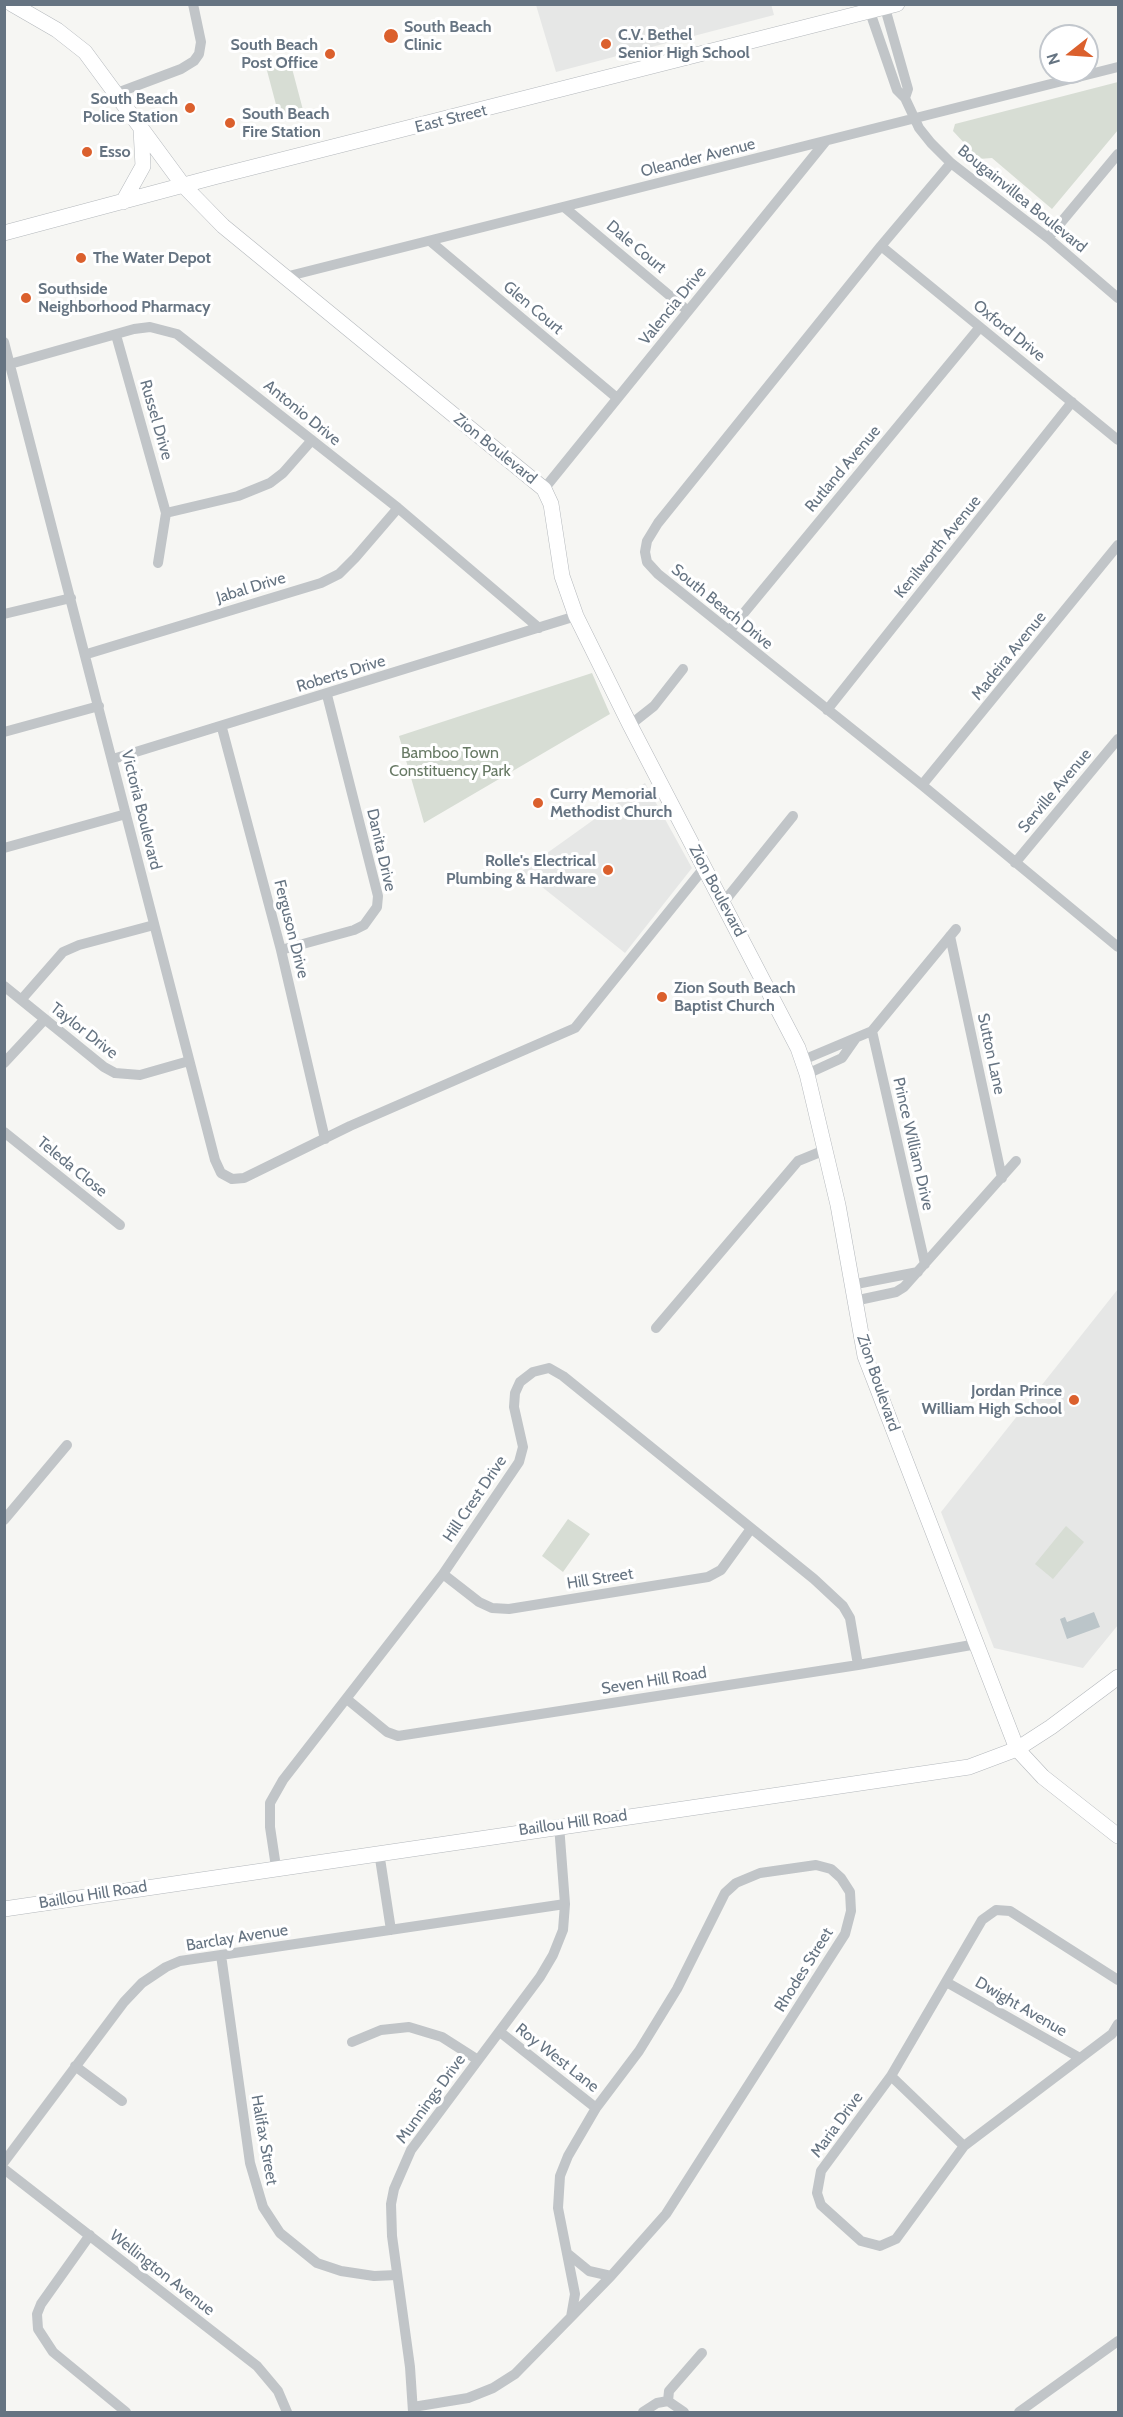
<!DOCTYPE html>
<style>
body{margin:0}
#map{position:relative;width:1123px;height:2417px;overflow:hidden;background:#f6f6f3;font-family:Cabin,sans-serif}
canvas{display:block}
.frame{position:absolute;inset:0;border:6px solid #667482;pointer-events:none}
.north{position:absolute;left:1039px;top:24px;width:60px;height:60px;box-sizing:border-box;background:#fff;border:2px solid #c2c7cd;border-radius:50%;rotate:253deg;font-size:16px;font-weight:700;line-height:24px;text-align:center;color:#667482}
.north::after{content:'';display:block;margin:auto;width:21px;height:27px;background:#db602d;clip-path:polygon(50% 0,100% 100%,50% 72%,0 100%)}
</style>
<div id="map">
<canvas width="1123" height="2417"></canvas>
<div class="frame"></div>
<div class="north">N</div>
</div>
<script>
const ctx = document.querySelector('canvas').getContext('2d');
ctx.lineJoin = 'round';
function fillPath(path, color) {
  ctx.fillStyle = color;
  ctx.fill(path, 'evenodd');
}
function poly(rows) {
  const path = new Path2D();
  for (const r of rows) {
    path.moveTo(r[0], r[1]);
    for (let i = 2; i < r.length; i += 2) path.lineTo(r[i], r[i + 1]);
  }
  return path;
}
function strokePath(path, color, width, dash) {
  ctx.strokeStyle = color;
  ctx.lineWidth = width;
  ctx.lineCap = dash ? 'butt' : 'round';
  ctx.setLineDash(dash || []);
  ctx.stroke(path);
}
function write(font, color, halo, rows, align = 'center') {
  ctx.font = font + ' Cabin,sans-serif';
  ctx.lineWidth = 6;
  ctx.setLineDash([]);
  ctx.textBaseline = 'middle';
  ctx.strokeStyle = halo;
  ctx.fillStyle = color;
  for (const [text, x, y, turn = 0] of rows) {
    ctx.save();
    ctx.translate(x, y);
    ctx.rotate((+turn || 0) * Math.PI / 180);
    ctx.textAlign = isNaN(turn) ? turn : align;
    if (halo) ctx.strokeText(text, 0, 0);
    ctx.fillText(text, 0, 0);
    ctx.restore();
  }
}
const built = poly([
 [771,4,774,15,556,72,536,5],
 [645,783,692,868,625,953,522,871],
 [1118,1289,1118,1625,1083,1668,994,1648,941,1512]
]);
const green = poly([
 [289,57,303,110,279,116,265,63],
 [1118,82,1118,130,1052,209,992,158,979,159,953,131,955,124],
 [592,673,610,714,424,823,399,736],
 [568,1519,590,1534,563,1572,542,1556],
 [1066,1526,1084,1542,1053,1579,1035,1564]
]);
const water = poly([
 [1094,1612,1100,1627,1067,1639,1060,1619,1065,1617,1067,1622]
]);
const street = poly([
 [885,8,908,89,905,98],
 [870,12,897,90,905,98,919,128,931,143,951,163,1048,238,1118,298],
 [117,93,181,69,194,61,199,54,201,42,193,4],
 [951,163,881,246,658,523,647,541,645,552,647,562,658,574,922,785,1118,947],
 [564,207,688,311],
 [1048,238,1118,154],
 [430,241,617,398],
 [881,246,1118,440],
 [285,277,1118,67],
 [116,335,166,513,238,496,270,483,283,473,312,440],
 [4,342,215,1160,221,1173,232,1179,244,1178,350,1126,575,1028,704,868],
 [10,364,134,329,150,327,177,334,398,508,539,628],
 [544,489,825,142],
 [158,563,166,513],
 [4,614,71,598],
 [729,631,980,327],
 [87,654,321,583,339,574,355,558,398,508],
 [827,710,1072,402],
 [630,725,654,706,683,669],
 [222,728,281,950,325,1139],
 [4,732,99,706],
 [113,759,576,616],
 [922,785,1118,545],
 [4,848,126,814],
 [1015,863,1118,739],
 [723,903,793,816],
 [950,936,1002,1178],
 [281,950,354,930,364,925,377,907,378,896,327,695],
 [4,986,104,1067,115,1073,140,1075,189,1061],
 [21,1000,63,952,79,945,154,925],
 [872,1031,925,1264],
 [803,1060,872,1031,956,929],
 [4,1063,45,1019],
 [807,1074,842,1058,856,1038],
 [4,1132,120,1225],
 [851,1285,918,1272],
 [854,1301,896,1292,904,1287,1016,1161],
 [656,1328,798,1161,825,1150],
 [4,1520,67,1445],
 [443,1574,479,1602,492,1608,509,1609,708,1577,721,1570,750,1530],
 [348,1700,387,1732,398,1736,858,1665,977,1644],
 [379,1852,391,1930],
 [276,1867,270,1827,270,1803,283,1780,443,1574,519,1462,523,1447,514,1407,515,1393,520,1382,533,1372,549,1368,563,1376,814,1579,843,1606,850,1618,858,1665],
 [221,1955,250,2163,263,2207,280,2233,317,2263,341,2271,374,2276,397,2275],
 [1118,1980,1010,1911,996,1910,982,1920,891,2076,821,2171,817,2193,821,2205,861,2241,880,2246,896,2239,964,2146,1112,2034,1118,2024],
 [948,1983,1080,2058],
 [500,2032,596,2108],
 [352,2042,381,2030,409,2027,442,2037,478,2060],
 [75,2066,122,2101],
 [891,2076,964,2146],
 [4,2162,124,2002,142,1983,166,1967,180,1961,221,1955,565,1904],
 [4,2169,257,2366,278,2391,287,2412],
 [90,2235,41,2304,37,2314,38,2329,53,2352,126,2412],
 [567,2253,589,2271,611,2276],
 [668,2401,669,2391,702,2353],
 [668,2401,684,2412],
 [413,2407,468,2398,493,2388,515,2374,571,2317,611,2276,666,2214,845,1934,851,1911,850,1892,841,1878,831,1869,816,1865,760,1873,736,1883,725,1893,677,1989,639,2051,596,2108,568,2156,560,2176,558,2208,575,2294,571,2317],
 [413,2412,410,2367,392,2236,391,2204,394,2189,411,2150,540,1977,553,1955,563,1930,565,1904,559,1825],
 [643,2412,657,2403,668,2401],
 [1019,2412,1118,2341]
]);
const secondary = poly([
 [12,4,57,30,85,52,183,185,223,226,544,489,551,504,562,576,576,616,630,725,798,1048,807,1074,838,1205,865,1356,1017,1749,1043,1777,1118,1836],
 [123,202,143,166,141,129],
 [4,233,214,177,897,4],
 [4,1909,969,1767,1017,1749,1051,1727,1118,1677]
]);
const markers = [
 [391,36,8,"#db602d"],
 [606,44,6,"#db602d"],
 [330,54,6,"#db602d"],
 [190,108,6,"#db602d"],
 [230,123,6,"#db602d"],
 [87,152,6,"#db602d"],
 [81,258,6,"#db602d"],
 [26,298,6,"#db602d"],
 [538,803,6,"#db602d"],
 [608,870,6,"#db602d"],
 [662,997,6,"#db602d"],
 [1074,1400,6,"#db602d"]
];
const poiNames = [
 ["South Beach",404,27],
 ["Clinic",404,45],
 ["C.V. Bethel",618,35],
 ["Senior High School",618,53],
 ["South Beach",318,45,"right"],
 ["Post Office",318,63,"right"],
 ["South Beach",178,99,"right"],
 ["Police Station",178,117,"right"],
 ["South Beach",242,114],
 ["Fire Station",242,132],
 ["Esso",99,152],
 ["The Water Depot",93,258],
 ["Southside",38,289],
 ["Neighborhood Pharmacy",38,307],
 ["Curry Memorial",550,794],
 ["Methodist Church",550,812],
 ["Rolle's Electrical",596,861,"right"],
 ["Plumbing & Hardware",596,879,"right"],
 ["Zion South Beach",674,988],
 ["Baptist Church",674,1006],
 ["Jordan Prince",1062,1391,"right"],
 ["William High School",1062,1409,"right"]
];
const streetNames = [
 ["East Street",451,119,-14],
 ["Oleander Avenue",698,158,-14],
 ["Bougainvillea Boulevard",1022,199,39],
 ["Dale Court",636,247,40],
 ["Valencia Drive",673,306,-51],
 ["Glen Court",533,308,40],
 ["Oxford Drive",1009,331,39],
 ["Antonio Drive",302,413,39],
 ["Russel Drive",156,420,74],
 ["Zion Boulevard",495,449,39],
 ["Rutland Avenue",843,469,-50],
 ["Kenilworth Avenue",938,547,-51],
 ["Jabal Drive",251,588,-17],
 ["South Beach Drive",722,607,39],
 ["Madeira Avenue",1009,656,-51],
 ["Roberts Drive",341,674,-17],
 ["Serville Avenue",1055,791,-50],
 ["Victoria Boulevard",141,810,76],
 ["Danita Drive",381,850,77],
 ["Zion Boulevard",717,891,62],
 ["Ferguson Drive",291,929,76],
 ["Taylor Drive",84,1031,38],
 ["Sutton Lane",991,1054,78],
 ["Prince William Drive",913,1144,77],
 ["Teleda Close",72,1167,39],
 ["Zion Boulevard",878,1383,71],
 ["Hill Crest Drive",475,1499,-56],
 ["Hill Street",600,1579,-9],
 ["Seven Hill Road",654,1681,-9],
 ["Baillou Hill Road",573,1823,-8],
 ["Baillou Hill Road",93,1895,-9],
 ["Barclay Avenue",237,1938,-9],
 ["Rhodes Street",804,1970,-58],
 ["Dwight Avenue",1021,2007,30],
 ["Roy West Lane",557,2058,38],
 ["Munnings Drive",431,2099,-54],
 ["Maria Drive",837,2125,-54],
 ["Halifax Street",264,2140,80],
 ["Wellington Avenue",162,2273,38]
];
const parkNames = [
 ["Bamboo Town",450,753],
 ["Constituency Park",450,771]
];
fillPath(built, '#e6e7e6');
fillPath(green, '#d7ddd4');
fillPath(water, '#bbc5c9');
strokePath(secondary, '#b4b8bc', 16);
strokePath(street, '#c1c5c8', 10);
strokePath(secondary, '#fff', 15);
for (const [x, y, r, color] of markers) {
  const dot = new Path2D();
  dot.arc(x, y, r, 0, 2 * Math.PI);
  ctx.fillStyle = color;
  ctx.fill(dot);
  strokePath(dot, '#fff', 2);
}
write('bold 16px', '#667482', '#fff', poiNames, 'left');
write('16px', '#667482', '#fff', streetNames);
write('16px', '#687a65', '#fff', parkNames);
</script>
